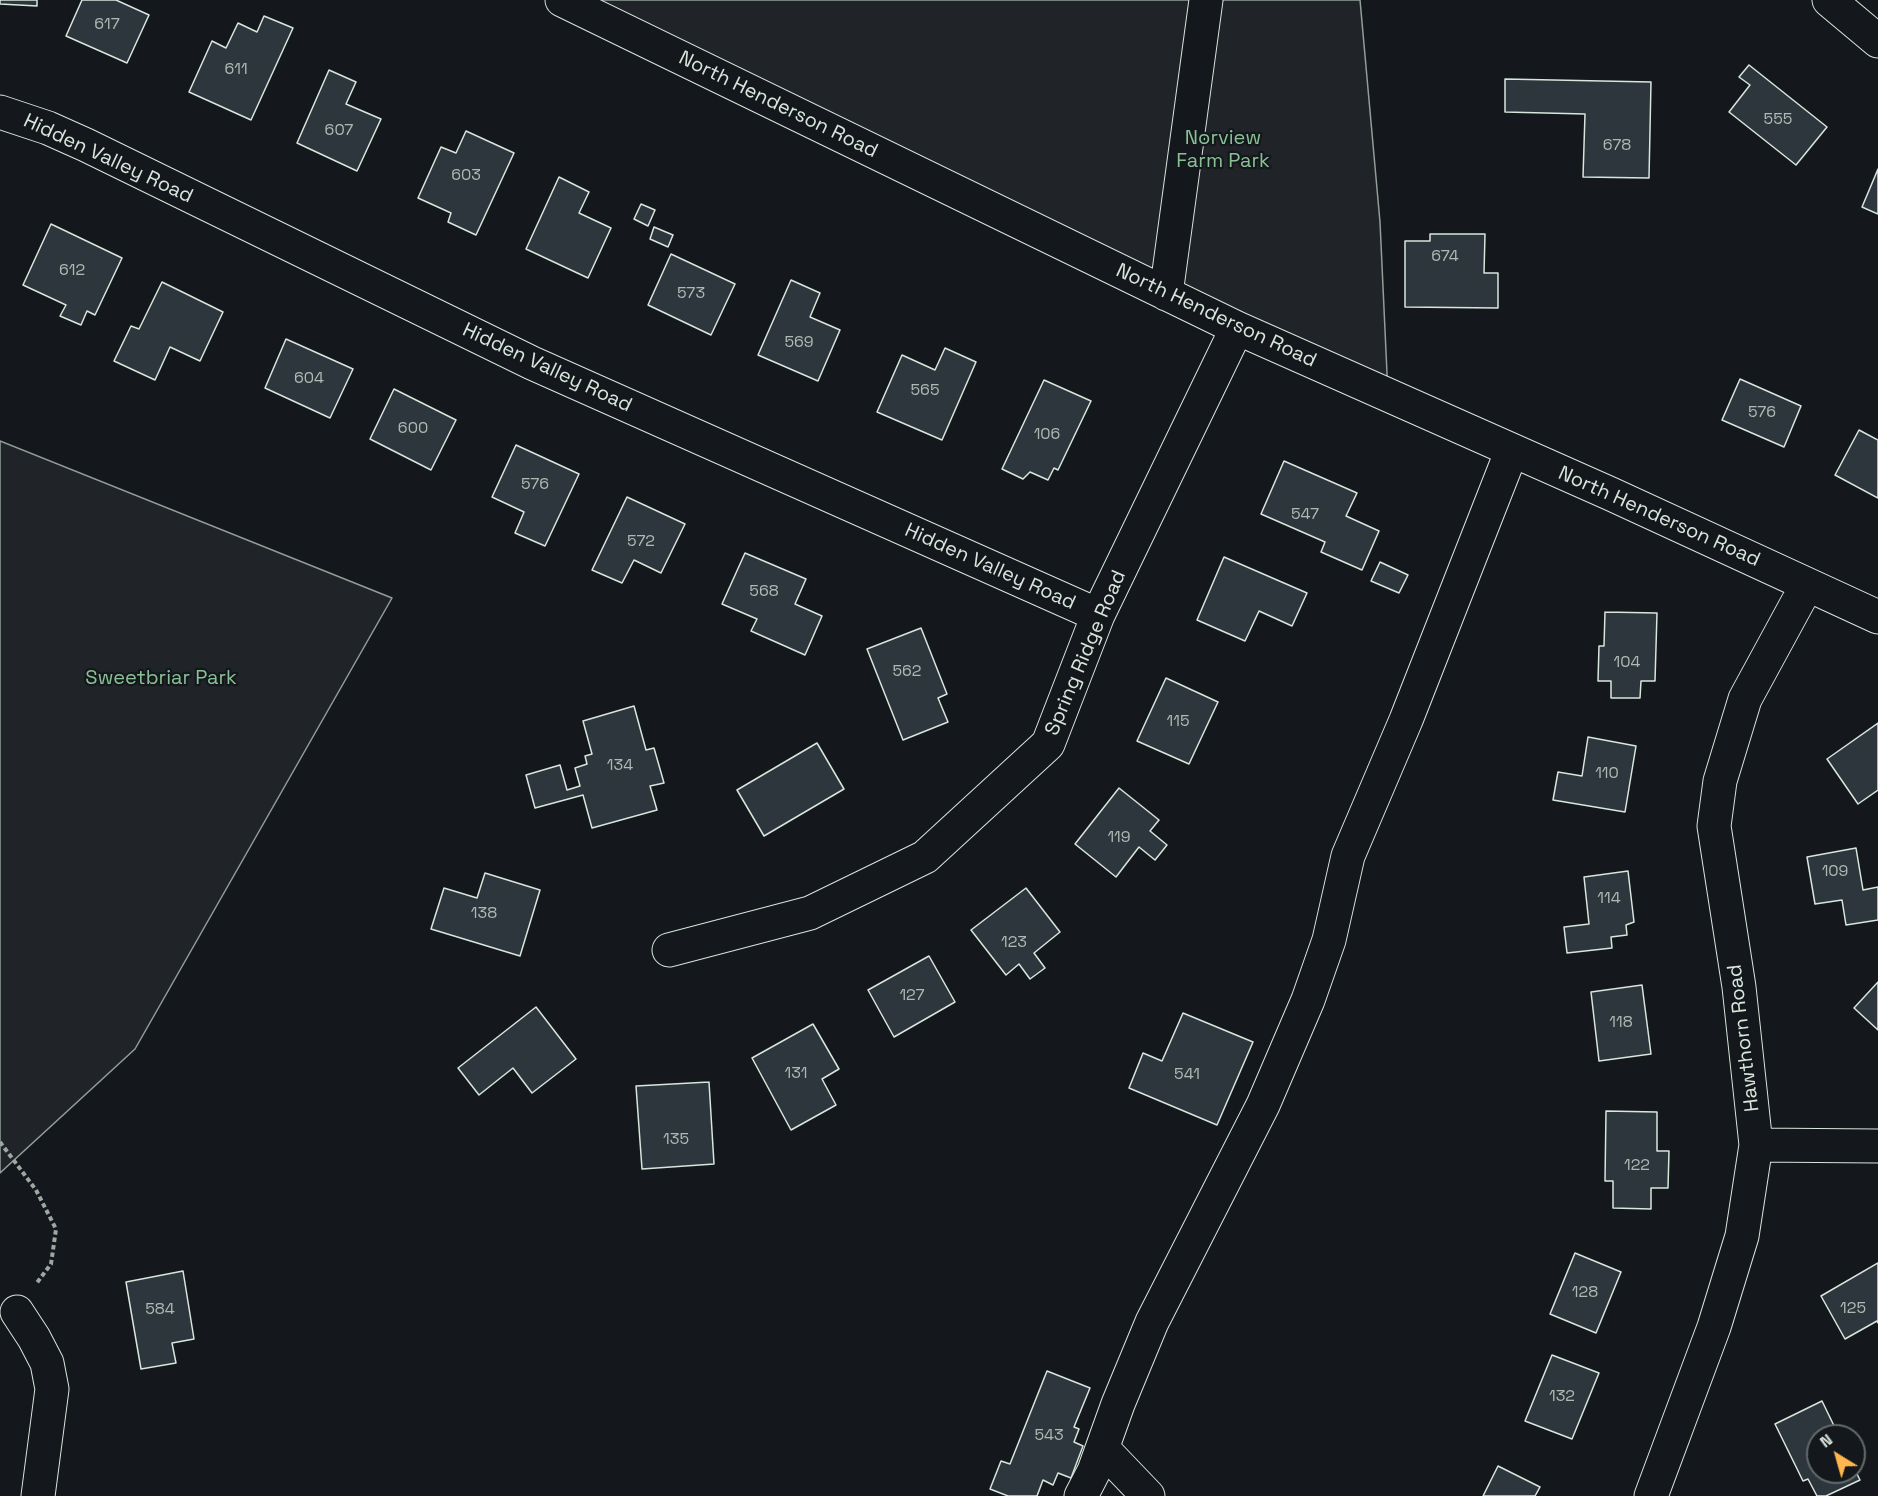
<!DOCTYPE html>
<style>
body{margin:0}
#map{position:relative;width:1878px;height:1496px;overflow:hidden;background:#14181c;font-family:"Space Grotesk",sans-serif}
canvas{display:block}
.north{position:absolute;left:1806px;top:1424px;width:60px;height:60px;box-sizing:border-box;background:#14181c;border:2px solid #626a69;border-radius:50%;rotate:323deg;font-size:16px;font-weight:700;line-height:24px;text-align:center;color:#d8e6dc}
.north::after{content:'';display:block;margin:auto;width:21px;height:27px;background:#ffb74d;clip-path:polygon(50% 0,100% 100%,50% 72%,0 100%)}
</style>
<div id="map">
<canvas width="1878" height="1496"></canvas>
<div class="north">N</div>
</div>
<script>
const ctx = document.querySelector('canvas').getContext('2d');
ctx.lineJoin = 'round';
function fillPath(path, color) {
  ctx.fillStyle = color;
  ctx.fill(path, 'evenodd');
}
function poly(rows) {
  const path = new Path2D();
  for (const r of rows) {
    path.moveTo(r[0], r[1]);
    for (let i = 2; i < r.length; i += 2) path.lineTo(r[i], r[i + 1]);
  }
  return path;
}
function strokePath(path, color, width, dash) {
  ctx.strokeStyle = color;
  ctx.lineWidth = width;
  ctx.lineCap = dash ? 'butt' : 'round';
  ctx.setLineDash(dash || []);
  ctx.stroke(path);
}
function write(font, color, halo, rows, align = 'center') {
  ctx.font = font + ' "Space Grotesk",sans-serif';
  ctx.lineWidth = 4.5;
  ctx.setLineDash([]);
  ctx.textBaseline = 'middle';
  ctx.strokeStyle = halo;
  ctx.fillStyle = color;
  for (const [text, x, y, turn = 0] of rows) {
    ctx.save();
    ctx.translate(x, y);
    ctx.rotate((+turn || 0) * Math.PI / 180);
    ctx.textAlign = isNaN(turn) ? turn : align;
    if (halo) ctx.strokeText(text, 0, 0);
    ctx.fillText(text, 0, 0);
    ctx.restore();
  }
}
const green = poly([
 [566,0,1360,0,1380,222,1388,395,566,0],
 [0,441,392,598,135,1049,0,1173,0,441]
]);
const building = poly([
 [0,0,37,0,37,6,0,4,0,0],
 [82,0,116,0,149,15,127,63,66,36,82,0],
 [264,16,293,28,251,120,189,92,212,41,226,48,238,23,257,32,264,16],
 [1749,65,1827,127,1796,165,1729,112,1750,85,1739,77,1749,65],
 [329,70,356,82,346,104,381,119,357,171,297,143,329,70],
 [1505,79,1651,82,1649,178,1583,177,1585,114,1505,112,1505,79],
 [466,131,514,153,476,235,448,222,451,213,418,198,441,147,456,153,466,131],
 [1878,169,1878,214,1862,207,1878,169],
 [559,177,589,192,579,213,611,228,588,278,526,249,559,177],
 [641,204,655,210,648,226,634,219,641,204],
 [51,224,122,258,95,315,87,311,81,325,60,316,66,305,23,285,51,224],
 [654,227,673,235,668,247,650,239,654,227],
 [1430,234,1485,234,1484,273,1498,273,1498,308,1405,307,1405,241,1430,241,1430,234],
 [671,254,735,284,711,335,648,305,671,254],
 [791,280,820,293,810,317,840,330,818,381,758,355,791,280],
 [162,282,223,312,200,361,170,347,155,380,114,361,131,326,139,329,162,282],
 [286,339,353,369,330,418,265,388,286,339],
 [945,348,976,362,942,440,877,412,902,355,935,370,945,348],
 [1740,379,1801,406,1784,447,1722,420,1740,379],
 [1044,380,1091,401,1058,470,1054,468,1048,480,1030,472,1023,479,1002,469,1044,380],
 [394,389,456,420,431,470,370,439,394,389],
 [1859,430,1878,440,1878,498,1835,475,1859,430],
 [516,445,579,474,545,546,515,533,524,512,492,497,516,445],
 [1284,461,1357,493,1346,516,1379,531,1362,570,1321,552,1325,542,1261,514,1284,461],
 [627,497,685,524,661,573,634,560,622,583,592,570,627,497],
 [745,553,806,579,795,604,822,616,805,655,751,631,757,619,722,604,745,553],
 [1224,557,1307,593,1292,626,1259,611,1245,641,1197,620,1224,557],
 [1380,562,1408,575,1399,593,1371,581,1380,562],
 [1605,612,1657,613,1655,681,1641,681,1640,698,1611,698,1611,681,1598,681,1599,646,1604,646,1605,612],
 [921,628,947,694,938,698,948,722,903,740,867,649,921,628],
 [1166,678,1218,702,1189,764,1137,741,1166,678],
 [634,706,646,750,654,748,664,783,650,786,657,810,592,828,583,795,535,808,526,775,560,765,567,790,580,786,575,768,587,764,585,756,592,754,583,721,634,706],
 [1878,723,1878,790,1858,804,1827,759,1878,723],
 [1588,737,1636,746,1625,812,1553,800,1558,772,1582,776,1588,737],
 [817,743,844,789,764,836,737,790,817,743],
 [1119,788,1159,820,1150,831,1167,845,1155,860,1139,847,1116,877,1075,844,1119,788],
 [1856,848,1863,890,1878,887,1878,920,1846,925,1842,900,1815,904,1807,857,1856,848],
 [1628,871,1634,922,1626,925,1627,935,1611,937,1612,948,1567,953,1564,927,1589,924,1584,877,1628,871],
 [485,873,540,890,520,956,431,929,444,888,477,898,485,873],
 [1026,888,1060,932,1034,953,1045,968,1030,979,1019,964,1006,975,971,930,1026,888],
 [929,956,955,1002,894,1037,868,990,929,956],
 [1878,982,1878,1030,1854,1008,1878,982],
 [1642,985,1651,1054,1599,1061,1591,992,1642,985],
 [536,1007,576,1059,532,1093,513,1068,479,1095,458,1068,536,1007],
 [1183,1013,1253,1042,1217,1125,1129,1088,1143,1053,1162,1061,1183,1013],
 [813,1024,839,1069,822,1079,836,1105,791,1130,752,1058,813,1024],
 [709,1082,714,1164,642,1169,636,1086,709,1082],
 [1606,1111,1657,1112,1657,1151,1669,1151,1668,1188,1651,1188,1651,1209,1613,1208,1613,1181,1605,1181,1606,1111],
 [1575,1253,1621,1272,1596,1333,1550,1314,1575,1253],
 [1878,1263,1878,1323,1877,1321,1845,1339,1821,1296,1878,1263],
 [183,1271,194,1339,172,1343,176,1363,141,1369,126,1282,183,1271],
 [1552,1355,1599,1373,1572,1439,1525,1421,1552,1355],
 [1047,1371,1090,1388,1074,1427,1079,1429,1074,1442,1083,1446,1071,1478,1058,1473,1053,1485,1043,1480,1037,1496,1008,1496,990,1489,1001,1461,1010,1464,1047,1371],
 [1822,1401,1839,1436,1818,1436,1818,1472,1854,1472,1854,1468,1860,1480,1826,1496,1817,1496,1808,1479,1803,1481,1775,1424,1822,1401],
 [1498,1466,1540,1487,1535,1496,1483,1496,1498,1466]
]);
const path = poly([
 [0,1142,36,1190,56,1229,51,1264,36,1284]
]);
const minor = poly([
 [562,0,1237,328,1611,494,1878,617],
 [1829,0,1878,41],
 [0,112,48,128,86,145,532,363,1098,615],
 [1166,294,1206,0],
 [669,950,810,913,925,857,1048,744,1098,615,1237,328],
 [1756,1145,1878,1146],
 [17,1312,34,1338,47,1363,52,1389,38,1496],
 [1103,1449,1148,1496],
 [1081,1496,1094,1471,1118,1404,1152,1322,1263,1105,1308,1000,1329,940,1348,856,1406,720,1512,450],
 [1651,1496,1714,1327,1742,1236,1756,1145,1739,987,1714,826,1720,781,1745,699,1807,585]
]);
const numberNames = [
 ["617",107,25],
 ["611",236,70],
 ["555",1778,120],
 ["607",339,131],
 ["678",1617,146],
 ["603",466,176],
 ["674",1445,257],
 ["612",72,271],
 ["573",691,294],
 ["569",799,343],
 ["604",309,379],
 ["565",925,391],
 ["576",1762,413],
 ["600",413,429],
 ["106",1047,435],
 ["576",535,485],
 ["547",1305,515],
 ["572",641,542],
 ["568",764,592],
 ["104",1627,663],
 ["562",907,672],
 ["115",1178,722],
 ["134",620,766],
 ["110",1607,774],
 ["119",1119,838],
 ["109",1835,872],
 ["114",1609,899],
 ["138",484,914],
 ["123",1014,943],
 ["127",912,996],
 ["118",1621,1023],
 ["131",796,1074],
 ["541",1187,1075],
 ["135",676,1140],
 ["122",1637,1166],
 ["128",1585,1293],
 ["125",1853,1309],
 ["584",160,1310],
 ["132",1562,1397],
 ["543",1049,1436]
];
const streetNames = [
 ["North Henderson Road",778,105,26],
 ["Hidden Valley Road",108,159,25],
 ["North Henderson Road",1216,316,25],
 ["Hidden Valley Road",547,368,25],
 ["North Henderson Road",1659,517,24],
 ["Hidden Valley Road",990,567,24],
 ["Spring Ridge Road",1086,653,-67],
 ["Hawthorn Road",1744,1038,-97]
];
const parkNames = [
 ["Norview",1223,139],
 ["Farm Park",1223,162],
 ["Sweetbriar Park",161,679]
];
fillPath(green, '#202428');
strokePath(green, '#939e99', 1.5);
fillPath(building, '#2c363c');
strokePath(building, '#d8e6dc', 1.5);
strokePath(minor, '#d8e6dc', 35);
strokePath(path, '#9da8a2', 4, [4.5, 3]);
strokePath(minor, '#14181c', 33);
write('16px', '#adbab4', null, numberNames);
write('20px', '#d8e6dc', '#14181c', streetNames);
write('20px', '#8ac095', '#14181c', parkNames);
</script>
